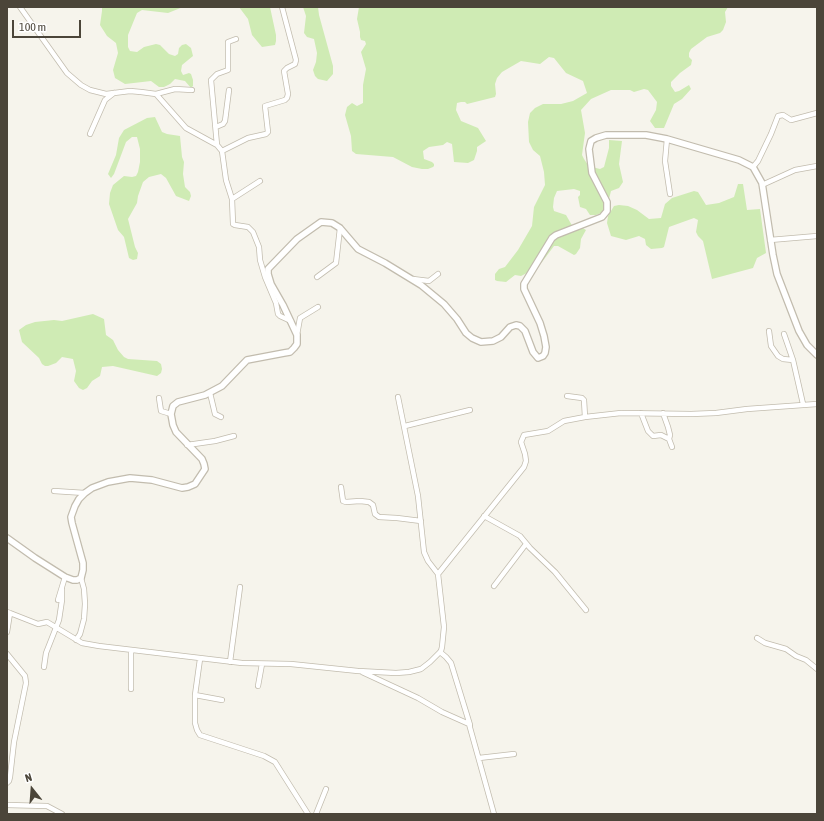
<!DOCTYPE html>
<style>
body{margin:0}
#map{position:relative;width:824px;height:821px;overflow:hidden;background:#f6f4ec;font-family:"Asap Condensed",sans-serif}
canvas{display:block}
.frame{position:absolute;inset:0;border:8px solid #4b4539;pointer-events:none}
.north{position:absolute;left:12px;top:769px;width:40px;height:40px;-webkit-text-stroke:3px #fff;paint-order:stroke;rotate:343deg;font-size:11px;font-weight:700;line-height:16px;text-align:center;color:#4b4539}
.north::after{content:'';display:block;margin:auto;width:14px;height:18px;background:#4b4539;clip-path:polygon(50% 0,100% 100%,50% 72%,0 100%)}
.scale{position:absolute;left:12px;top:20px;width:69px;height:18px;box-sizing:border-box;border:2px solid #4b4539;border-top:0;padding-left:5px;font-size:12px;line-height:14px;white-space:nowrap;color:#4b4539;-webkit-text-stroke:3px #fff;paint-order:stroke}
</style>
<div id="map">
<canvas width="824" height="821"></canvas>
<div class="frame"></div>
<div class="north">N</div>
<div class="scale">100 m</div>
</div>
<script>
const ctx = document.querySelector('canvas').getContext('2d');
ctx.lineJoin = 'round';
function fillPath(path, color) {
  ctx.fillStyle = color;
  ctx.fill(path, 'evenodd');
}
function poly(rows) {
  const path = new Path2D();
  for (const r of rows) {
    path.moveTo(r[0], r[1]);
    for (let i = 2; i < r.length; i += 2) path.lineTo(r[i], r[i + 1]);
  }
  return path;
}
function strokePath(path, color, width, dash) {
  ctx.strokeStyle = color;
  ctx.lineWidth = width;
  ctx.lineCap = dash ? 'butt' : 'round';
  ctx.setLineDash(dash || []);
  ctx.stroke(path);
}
const green = poly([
 [102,7,183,7,168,13,142,10,137,13,128,35,128,47,130,51,137,52,144,47,156,44,160,45,169,54,175,56,178,54,179,48,182,45,186,44,191,48,193,56,182,65,181,71,183,75,189,73,191,74,193,80,193,86,191,88,185,81,175,79,170,84,164,87,159,87,151,81,125,84,115,78,113,70,118,53,116,43,107,36,100,25,102,11],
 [239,7,270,7,276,35,276,41,275,45,262,47,252,35,248,19],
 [303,7,318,7,319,15,333,66,333,74,327,81,318,79,315,76,313,70,316,62,317,53,314,39,307,37,304,33,306,16],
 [359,7,728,7,725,12,726,22,723,30,720,33,707,37,691,49,689,53,689,57,692,60,691,65,680,73,671,82,671,86,675,92,679,91,689,85,691,89,682,99,674,104,664,128,655,128,650,121,656,110,657,102,648,90,644,89,634,92,630,90,611,90,591,99,581,110,585,133,582,155,584,159,588,165,596,168,600,169,604,167,609,148,609,140,622,141,619,164,623,182,619,188,611,191,609,199,611,209,596,215,590,215,586,209,580,207,578,197,580,195,580,191,574,189,557,191,554,198,553,207,554,211,566,215,574,229,581,227,586,230,581,239,580,248,576,254,574,255,558,246,554,246,542,262,525,274,521,276,515,275,506,282,497,281,495,280,495,274,499,269,505,267,518,250,532,226,534,207,545,185,544,172,540,156,533,150,529,142,528,122,530,113,535,108,543,104,561,104,573,101,587,93,583,81,566,73,554,58,549,57,540,64,521,61,502,72,497,78,495,84,496,94,495,97,467,104,465,102,461,102,457,103,456,110,461,121,478,128,486,141,477,147,477,151,474,160,468,163,454,162,452,144,447,142,443,145,429,147,423,151,424,159,432,162,434,164,434,166,433,167,428,169,422,169,412,167,393,157,356,154,352,151,351,136,345,115,347,107,352,103,357,106,363,103,363,85,366,69,361,52,366,44,365,41,361,40,360,37,360,32,357,19],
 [155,117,162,132,167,134,180,136,182,157,184,162,183,174,185,187,190,192,191,196,189,201,176,196,166,178,161,174,149,177,143,182,138,196,137,203,128,219,135,247,138,253,137,259,133,260,129,258,124,237,118,230,109,204,110,193,113,185,124,176,132,177,136,176,138,172,140,162,140,149,137,137,132,137,126,142,114,174,111,178,108,174,116,155,119,138,124,130,147,118],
 [738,184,743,184,747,210,760,209,766,253,757,258,753,268,712,279,703,241,698,236,696,232,698,220,694,218,669,227,664,247,662,248,651,249,646,245,645,239,639,236,626,240,611,236,607,223,608,216,614,206,619,205,628,206,637,210,649,219,661,218,665,204,672,198,694,191,698,192,706,205,719,203,734,197],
 [93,314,104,319,106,335,113,340,118,350,124,357,128,359,157,361,161,364,162,369,161,373,157,376,113,366,102,367,100,376,92,381,87,388,83,390,79,388,74,381,76,371,73,359,62,357,56,363,48,366,45,366,42,364,39,358,22,342,19,330,26,325,35,322,54,320,62,321]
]);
const minor = poly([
 [20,7,67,73,81,85,90,90,106,94,130,91,141,92,156,94,186,128,217,145,222,151,226,180,232,199],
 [156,94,175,89,192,90],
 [216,127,223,124,225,121,229,90],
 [90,134,105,100,114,93],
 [667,139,665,161,670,194],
 [217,145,211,80,217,74,228,70,228,42,236,39],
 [222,151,248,138,266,134,268,132,265,106,285,100,287,98,288,94,284,71,287,68,295,64,296,60,282,7],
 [753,167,758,161,771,134,778,116,783,115,791,120,817,113],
 [260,181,232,199,233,224,235,225,248,227,253,232,259,247,260,260,265,277,276,303,278,314,280,316,291,321],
 [762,185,795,170,817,166],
 [770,240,817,236],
 [317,277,336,263,340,228],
 [413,279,429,281,438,274],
 [769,331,771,346,778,356,783,359,793,360],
 [784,334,793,360,803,404],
 [297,335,300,318,318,307],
 [210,393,215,414,221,417],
 [567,396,582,398,584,400,585,417],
 [398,397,418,496,424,552,428,561,438,574],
 [159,398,161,411,171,414],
 [641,413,648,431,653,436,661,435,669,439],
 [663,413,668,427,670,435,669,439,672,447],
 [405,426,470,410],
 [187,445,215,441,234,436],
 [341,487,343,501,346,502,360,501,369,502,373,505,375,514,379,517,397,518,421,521],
 [54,491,85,493],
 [484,516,520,536,530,548,555,572,586,610],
 [494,586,526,544],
 [58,600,65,577],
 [7,612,10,613,7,632],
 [10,613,38,624,47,622,82,643,99,646,242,663,291,664,358,671,396,673,409,672,421,669,430,662,441,651,442,647,444,627,438,574,524,467,526,461,525,454,521,442,524,435,548,431,564,421,585,417,621,413,691,414,716,413,747,409,817,404],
 [757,638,765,643,786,649,796,656,806,660,817,669],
 [76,640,80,634,84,619,85,604,84,589,81,578],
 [131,650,131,689],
 [440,652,446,657,451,663,470,725],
 [7,654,25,676,26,683,14,742,10,777,9,781,7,783],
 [200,659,195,695,222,700],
 [230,662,240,587],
 [44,667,46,653,59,620,62,600,62,589],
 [362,672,418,698,442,712,469,724,494,814],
 [258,686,262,664],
 [195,695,195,723,197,730,200,735,264,756,275,762,308,814],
 [479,758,514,754],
 [7,805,47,806,62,814],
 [316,814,326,789]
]);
const tertiary = poly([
 [7,538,35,558,65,577,73,580,77,580,81,578,83,570,83,563,72,523,71,517,75,506,79,499,85,493,92,488,108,482,130,478,152,480,182,488,188,487,195,484,205,469,204,464,202,459,176,432,173,425,171,414,173,406,178,402,205,395,222,386,247,360,284,353,290,352,294,348,297,344,297,335,283,305,271,284,268,274,268,269,297,239,321,222,332,223,340,228,358,249,385,263,421,285,444,304,457,319,466,333,472,338,481,342,493,341,501,337,510,327,516,325,520,326,525,331,533,352,538,358,543,356,545,353,546,347,544,336,540,323,524,289,524,284,552,238,556,235,602,217,607,211,607,202,592,173,589,149,591,141,596,138,606,135,646,135,667,139,739,160,753,167,762,183,773,255,777,274,799,331,807,345,817,355]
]);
fillPath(green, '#cfebb4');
strokePath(minor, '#c2bcae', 6);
strokePath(tertiary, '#c2bcae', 8);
strokePath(minor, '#fff', 4.5);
strokePath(tertiary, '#fff', 5.5);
</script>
